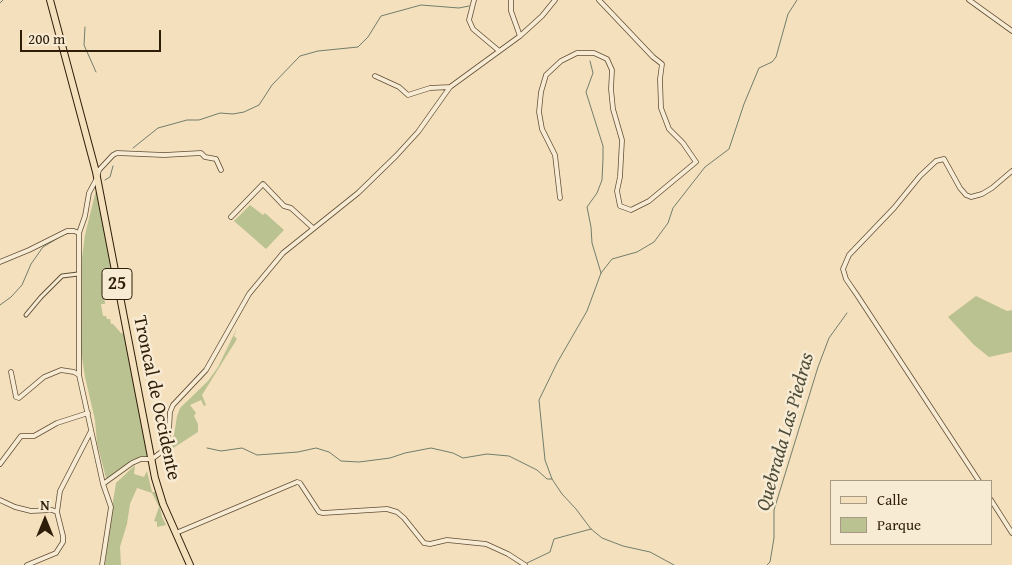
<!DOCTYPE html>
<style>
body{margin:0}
#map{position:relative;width:1012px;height:565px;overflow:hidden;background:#f5e0bd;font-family:"Gentium Book Plus",serif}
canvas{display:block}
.legend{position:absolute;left:830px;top:480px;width:162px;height:65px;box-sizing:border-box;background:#f8ebd4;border:1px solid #a79983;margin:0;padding:6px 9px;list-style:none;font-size:15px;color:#2e1e09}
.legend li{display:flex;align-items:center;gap:10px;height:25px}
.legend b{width:25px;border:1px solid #a79983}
.north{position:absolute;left:20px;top:495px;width:50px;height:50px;-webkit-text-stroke:4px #f8ebd4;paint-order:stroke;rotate:0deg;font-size:14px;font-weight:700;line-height:20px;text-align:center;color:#2e1e09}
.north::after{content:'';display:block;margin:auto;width:18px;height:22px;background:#2e1e09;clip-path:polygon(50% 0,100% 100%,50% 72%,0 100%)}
.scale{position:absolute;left:20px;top:30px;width:141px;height:22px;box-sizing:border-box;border:2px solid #2e1e09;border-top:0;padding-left:6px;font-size:15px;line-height:18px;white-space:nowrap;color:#2e1e09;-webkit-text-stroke:4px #f8ebd4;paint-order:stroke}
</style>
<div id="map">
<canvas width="1012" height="565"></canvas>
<ul class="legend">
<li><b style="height:6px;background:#f5e0bd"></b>Calle</li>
<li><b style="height:14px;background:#bbc291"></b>Parque</li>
</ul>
<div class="north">N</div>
<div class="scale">200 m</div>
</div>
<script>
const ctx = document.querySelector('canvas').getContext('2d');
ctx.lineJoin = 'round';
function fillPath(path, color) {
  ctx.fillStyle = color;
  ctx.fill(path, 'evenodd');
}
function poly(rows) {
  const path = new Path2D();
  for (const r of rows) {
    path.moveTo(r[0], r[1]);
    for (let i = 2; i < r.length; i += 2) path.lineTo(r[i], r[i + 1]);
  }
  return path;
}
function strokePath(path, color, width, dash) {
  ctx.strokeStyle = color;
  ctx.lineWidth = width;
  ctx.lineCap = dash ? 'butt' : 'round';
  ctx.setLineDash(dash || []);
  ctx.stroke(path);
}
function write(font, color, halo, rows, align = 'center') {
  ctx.font = font + ' "Gentium Book Plus",serif';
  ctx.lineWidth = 5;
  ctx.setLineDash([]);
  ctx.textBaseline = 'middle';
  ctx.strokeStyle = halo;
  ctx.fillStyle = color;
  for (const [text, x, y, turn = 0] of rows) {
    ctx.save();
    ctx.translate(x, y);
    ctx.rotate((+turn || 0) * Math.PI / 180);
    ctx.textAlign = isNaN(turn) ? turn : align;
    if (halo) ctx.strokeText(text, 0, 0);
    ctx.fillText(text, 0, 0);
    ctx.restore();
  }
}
const green = poly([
 [97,186,114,280,111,290,104,293,105,304,101,304,103,316,106,316,107,319,110,319,111,324,113,324,121,333,124,334,148,459,141,459,110,479,106,478,97,443,95,420,85,377,81,351,82,258,85,235],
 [250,205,263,215,265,213,284,230,266,249,234,221],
 [976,296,1007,311,1012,310,1012,352,989,357,974,345,948,317],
 [237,328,234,336,237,339,202,395,206,405,204,406,201,400,190,405,196,413,194,416,198,424,198,432,167,452,174,435,177,416,180,408,208,381,218,367],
 [135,465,134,474,144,477,147,471,152,492,157,492,162,517,166,525,157,527,157,522,154,521,159,507,152,493,137,488,130,504,127,524,120,547,121,565,105,565,109,526,116,483]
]);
const stream = poly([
 [0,3,3,0],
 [85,27,84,45,96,72],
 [590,61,593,73,586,92,603,146,603,159,602,180,597,193,587,207,591,227,592,243,601,273],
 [133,148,158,128,187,120,199,120,220,113,233,114,244,112,259,105,272,85,300,56,318,51,358,47,368,37,381,16,421,5,459,8,469,6],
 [105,180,110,177,113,166],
 [0,305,11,297,22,285,31,264,43,247,63,235,72,232],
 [207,448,221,451,242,448,257,455,298,452,316,448,329,452,341,461,359,462,390,458,405,453,431,448,453,453,463,458,487,454,509,456,537,470,547,479,552,479],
 [527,563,550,552,554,539,591,529],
 [674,565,650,552,623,546,602,538,591,529,576,509,562,494,552,479,545,460,539,400,557,363,587,311,601,273,612,259,637,252,654,242,668,223,673,208,705,167,729,149,744,104,759,68,772,62,776,57,788,14,797,0],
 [767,565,770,562,774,538,774,510,818,367,829,338,847,313]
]);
const pedestrian = poly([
 [26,315,41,297,62,276,78,274]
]);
const minor = poly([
 [474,0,469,20,473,29,498,50],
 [511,0,511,11,520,36],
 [969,0,1012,31],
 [375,76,399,87,408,95,430,88,450,87],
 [560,198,555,155,542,129,539,112,541,92,546,75,561,61,577,53,594,53,607,59,612,70,611,89,613,109,622,140,620,177,617,191,620,206,631,210,649,201,696,162,683,143,669,129,661,108,660,79,662,64,653,57,599,0],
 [231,217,263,184,284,206,291,208,313,228],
 [0,262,29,250,67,231,74,231,79,233],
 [11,372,16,397,19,398,44,377,61,370,74,372,79,375],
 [0,464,21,436,34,436,57,423,88,413],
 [979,481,857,295,846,279,843,269,849,255,894,208,920,176,936,161,944,159,960,188,966,195,971,197,982,194,992,188,1012,171],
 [103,484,132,463,141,459,152,459,164,450,169,431,170,412,173,405,206,370,249,294,283,253,358,193,396,156,418,132,450,87,520,36,542,16,555,0],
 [0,500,15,507,31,511,52,510,57,512],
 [991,500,1012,533],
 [176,533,297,482,300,483,319,512,323,513,387,509,397,512,404,518,424,543,430,544,447,540,486,544,508,554,525,565],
 [27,565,56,553,63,542,63,536,57,512,60,491,91,431],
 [102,565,111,507,103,484,79,375,79,233,85,216,89,193,97,178,99,170,113,155,117,153,164,155,201,153,205,157,216,159,221,170]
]);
const primary = poly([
 [50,0,96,172,155,478,163,504,190,565]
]);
const shields = [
 [117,284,30]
];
const shieldNames = [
 ["25",117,284]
];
const streetNames = [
 ["Troncal de Occidente",156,398,78]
];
const waterNames = [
 ["Quebrada Las Piedras",786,432,-74]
];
fillPath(green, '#bbc291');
strokePath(stream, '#717d6b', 1);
strokePath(pedestrian, '#604e36', 5);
strokePath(minor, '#604e36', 5.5);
strokePath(primary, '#2e1e09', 8);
strokePath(pedestrian, '#f8ebd4', 3);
strokePath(minor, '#f8ebd4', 4);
strokePath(primary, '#f5e0bd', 6);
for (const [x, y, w] of shields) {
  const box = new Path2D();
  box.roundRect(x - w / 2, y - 15.5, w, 31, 4);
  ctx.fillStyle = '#f8ebd4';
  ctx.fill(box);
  strokePath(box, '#2e1e09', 1);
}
write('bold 18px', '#2e1e09', null, shieldNames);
write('19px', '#2e1e09', '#f8ebd4', streetNames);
write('italic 20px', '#4f4e3a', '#f8ebd4', waterNames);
</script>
